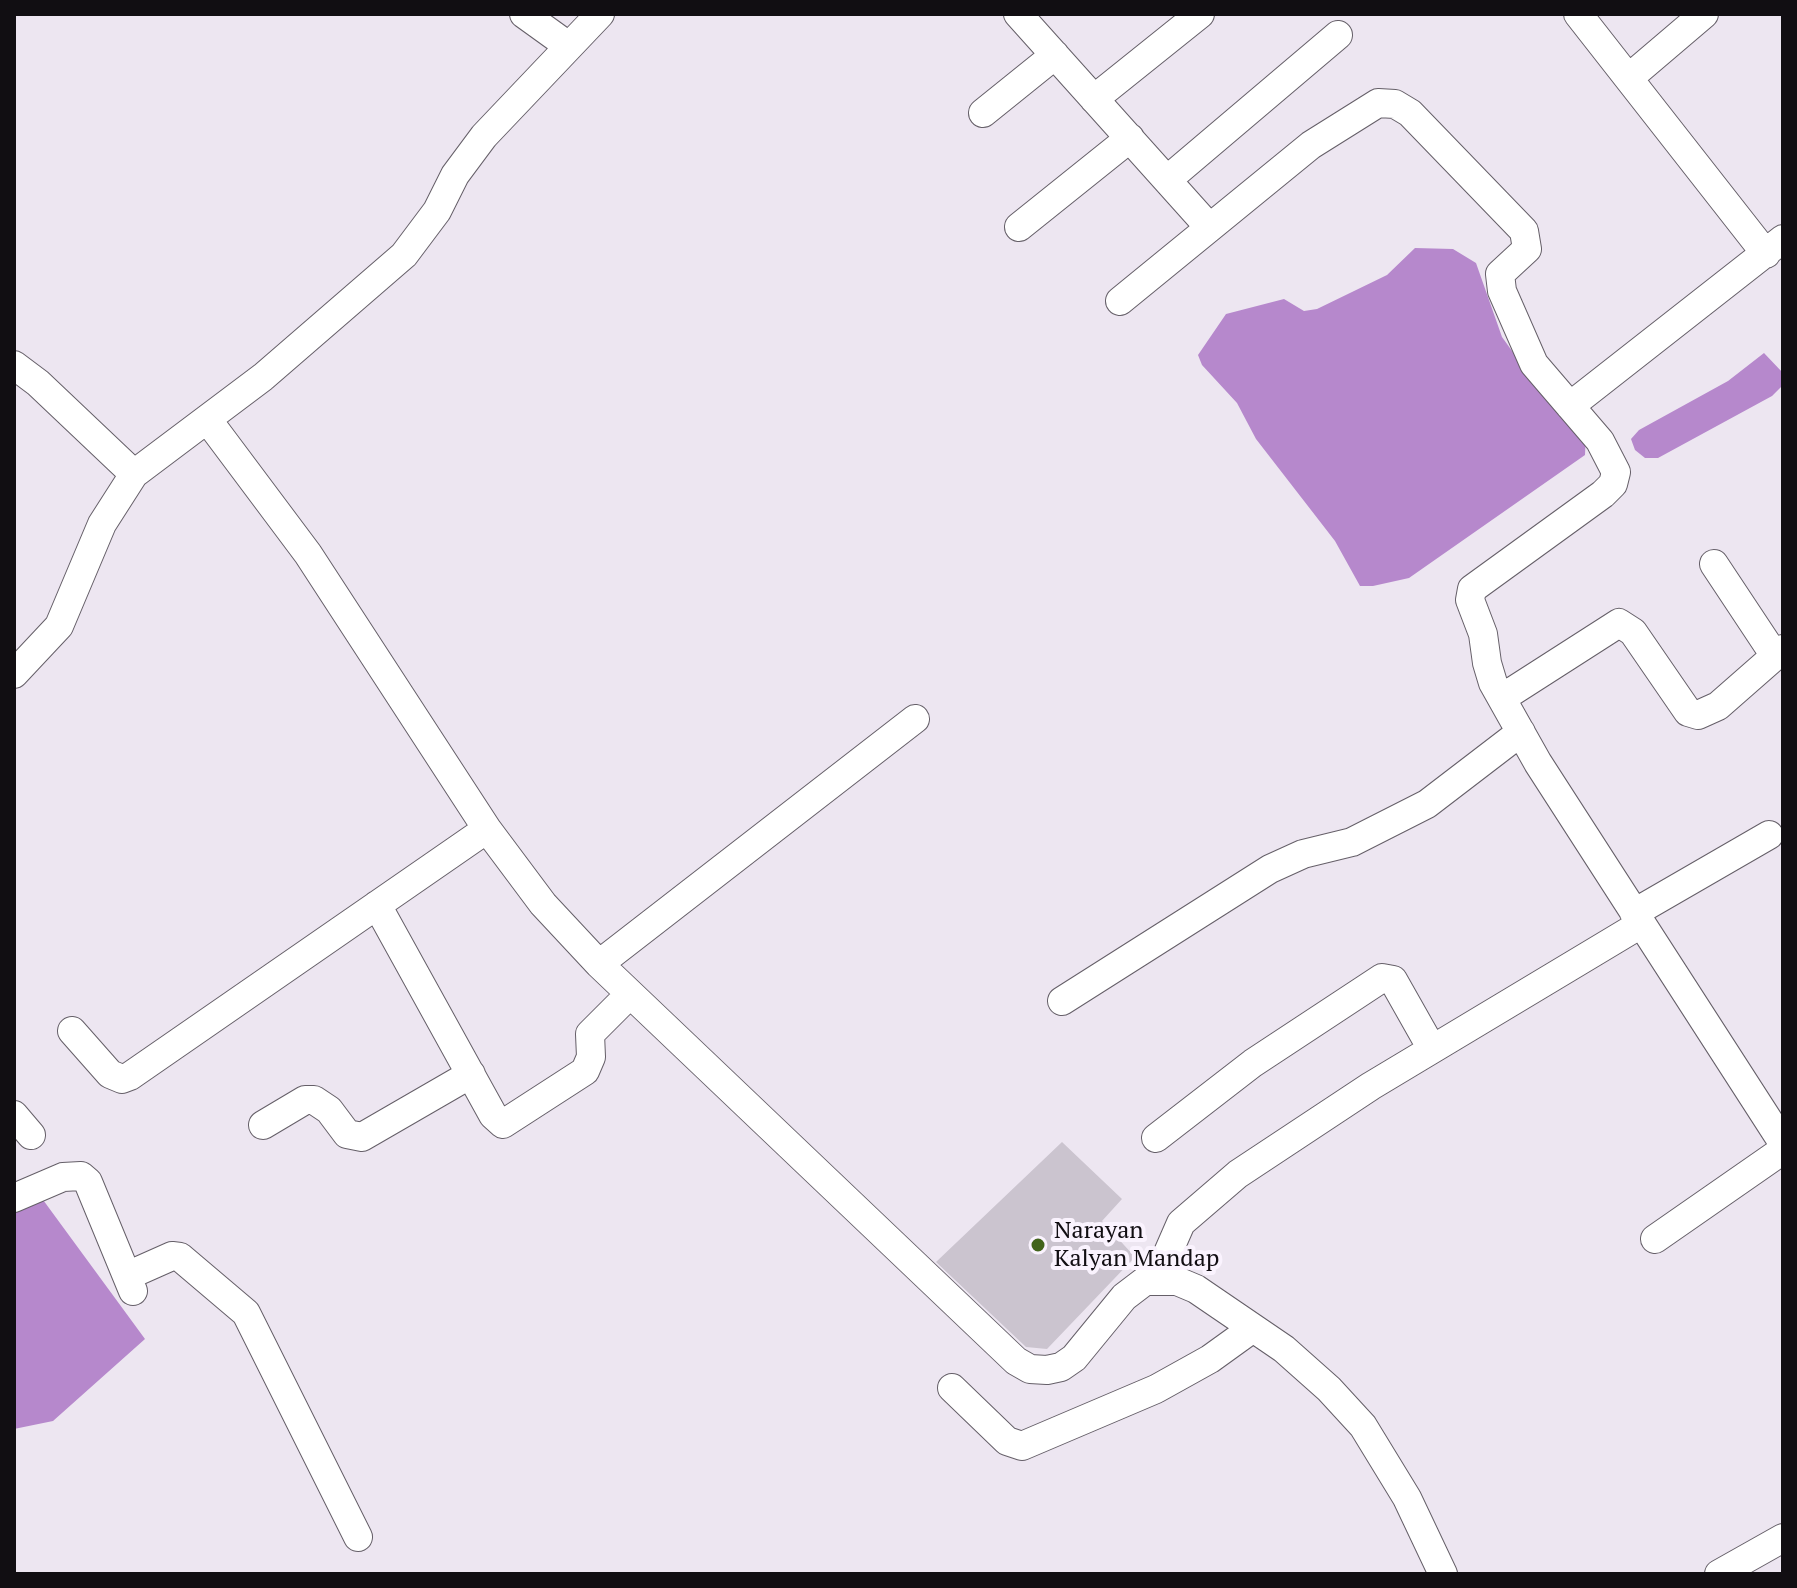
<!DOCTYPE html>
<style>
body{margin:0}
#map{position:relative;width:1797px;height:1588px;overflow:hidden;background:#ede6f1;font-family:"PT Serif",serif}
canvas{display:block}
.frame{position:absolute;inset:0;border:16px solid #110e12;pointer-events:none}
</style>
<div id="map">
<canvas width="1797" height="1588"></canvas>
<div class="frame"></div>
</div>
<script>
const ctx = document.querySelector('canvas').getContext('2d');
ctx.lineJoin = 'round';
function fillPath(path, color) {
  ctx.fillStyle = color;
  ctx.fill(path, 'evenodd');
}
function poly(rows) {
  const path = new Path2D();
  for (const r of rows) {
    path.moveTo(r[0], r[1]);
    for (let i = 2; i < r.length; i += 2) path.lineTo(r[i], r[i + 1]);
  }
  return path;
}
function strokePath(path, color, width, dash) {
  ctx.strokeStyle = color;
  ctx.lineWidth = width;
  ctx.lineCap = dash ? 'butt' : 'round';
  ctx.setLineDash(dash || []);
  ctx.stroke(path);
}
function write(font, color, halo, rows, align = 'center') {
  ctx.font = font + ' "PT Serif",serif';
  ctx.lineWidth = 8;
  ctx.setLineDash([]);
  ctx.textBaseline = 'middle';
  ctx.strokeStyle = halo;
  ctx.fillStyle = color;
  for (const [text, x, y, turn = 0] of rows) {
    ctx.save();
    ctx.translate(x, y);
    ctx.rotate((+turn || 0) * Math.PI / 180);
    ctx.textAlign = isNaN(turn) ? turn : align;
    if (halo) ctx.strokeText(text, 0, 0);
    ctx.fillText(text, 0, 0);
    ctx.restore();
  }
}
const water = poly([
 [1415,248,1453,249,1476,263,1502,337,1525,369,1586,430,1585,455,1409,578,1373,586,1360,586,1335,541,1256,439,1237,403,1202,365,1198,355,1226,314,1284,299,1304,311,1317,309,1387,275],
 [1764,353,1783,373,1783,385,1772,396,1658,458,1645,458,1635,450,1631,439,1639,430,1728,381],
 [27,1178,145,1339,53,1421,14,1429,14,1184]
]);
const building = poly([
 [1062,1142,1122,1199,1102,1221,1135,1257,1047,1349,1026,1347,936,1262]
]);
const minor = poly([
 [524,14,567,45],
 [1018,14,1209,227],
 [1578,14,1766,254],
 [1630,77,1704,14],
 [1094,99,1200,14],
 [983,113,1055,55],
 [1167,180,1338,35],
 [1019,227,1130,138],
 [1120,301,1311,145,1378,103,1395,104,1410,113,1524,231,1527,249,1500,274,1502,291,1534,364,1600,441,1616,472,1613,484,1603,494,1472,589,1470,600,1483,634,1487,663,1493,683,1538,763,1783,1143],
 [14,365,38,383,134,474],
 [1570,406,1783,239],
 [207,419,308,554,487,829,543,904,599,964,1016,1361,1030,1369,1047,1370,1061,1367,1074,1358,1124,1297,1145,1281,1177,1281,1196,1289,1284,1349,1329,1389,1363,1426,1407,1498,1443,1574],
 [1714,564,1775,656],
 [14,674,59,626,102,524,134,474,263,377,404,255,437,211,455,175,484,136,600,14],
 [1502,698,1619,623,1633,632,1688,712,1698,715,1718,706,1783,649],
 [377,905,493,1115,503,1124,585,1071,591,1057,590,1034,630,994],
 [1634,913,1769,835],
 [599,964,915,719],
 [1062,1001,1270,869,1303,854,1352,842,1427,804,1521,732],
 [72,1031,110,1074,122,1079,130,1076,487,829],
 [14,1115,31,1135],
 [263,1125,305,1100,314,1100,329,1110,347,1134,362,1137,471,1074],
 [1156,1138,1253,1063,1382,978,1393,980,1432,1049],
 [14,1198,63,1177,81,1176,88,1182,133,1291],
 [1655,1239,1783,1150],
 [127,1276,172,1256,180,1257,246,1313,358,1537],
 [1157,1278,1181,1223,1238,1174,1371,1086,1641,924],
 [952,1388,1007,1441,1022,1446,1156,1389,1210,1359,1253,1328],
 [1719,1574,1783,1538]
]);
const markers = [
 [1038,1245,8,"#42641b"]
];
const poiNames = [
 ["Narayan",1054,1231],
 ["Kalyan Mandap",1054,1259]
];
fillPath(water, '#b688cc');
fillPath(building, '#cbc4cf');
strokePath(minor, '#655f68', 30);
strokePath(minor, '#fff', 28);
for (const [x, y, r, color] of markers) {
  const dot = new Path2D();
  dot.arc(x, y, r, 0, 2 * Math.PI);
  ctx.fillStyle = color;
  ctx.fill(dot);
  strokePath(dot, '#faf3fe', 3);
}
write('24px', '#110e12', '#faf3fe', poiNames, 'left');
</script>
